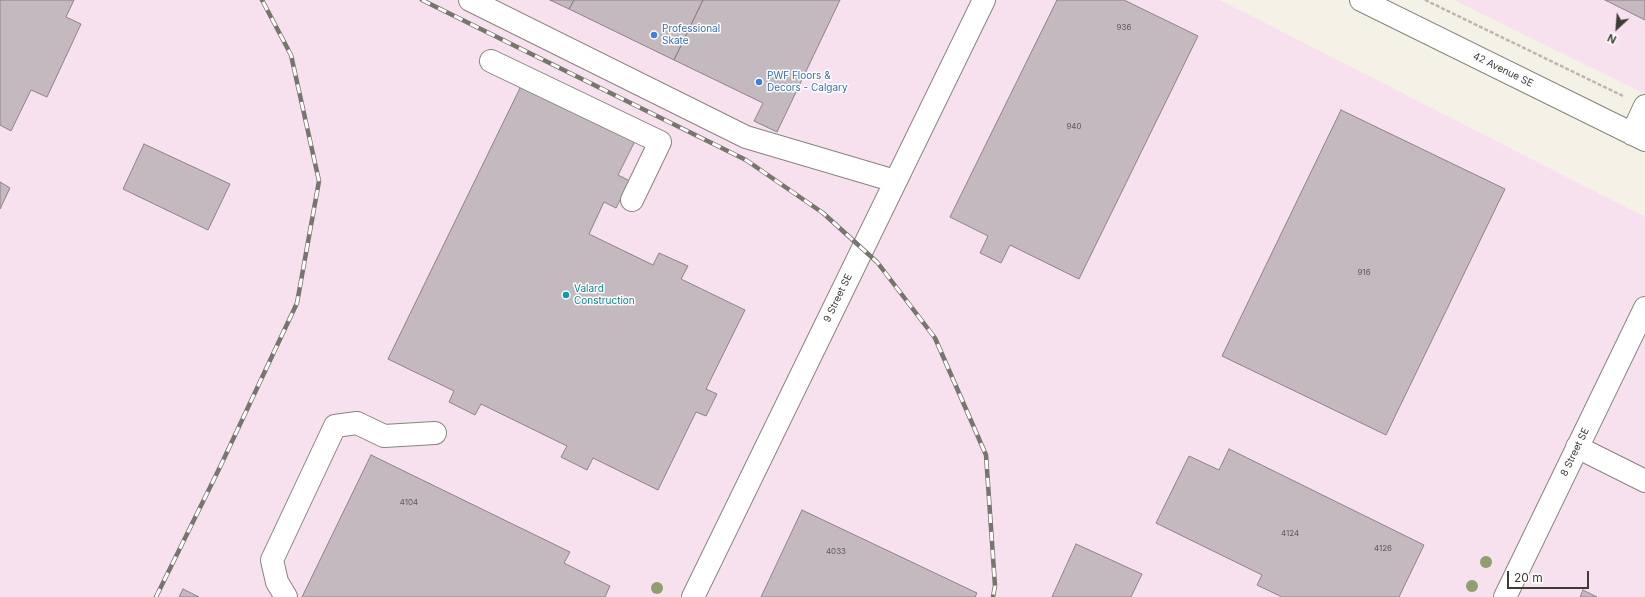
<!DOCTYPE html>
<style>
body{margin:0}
#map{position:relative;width:1645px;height:597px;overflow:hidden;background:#f4f2e7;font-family:Inter,sans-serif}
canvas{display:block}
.north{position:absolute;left:1597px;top:8px;width:40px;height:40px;-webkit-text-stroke:3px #fff;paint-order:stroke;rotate:206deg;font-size:11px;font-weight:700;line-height:16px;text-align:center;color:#3d3d38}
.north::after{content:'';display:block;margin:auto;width:14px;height:18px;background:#3d3d38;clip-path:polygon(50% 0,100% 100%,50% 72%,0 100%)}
.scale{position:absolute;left:1507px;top:571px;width:82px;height:18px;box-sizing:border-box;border:2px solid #3d3d38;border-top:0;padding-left:5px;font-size:12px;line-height:14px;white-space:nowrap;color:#3d3d38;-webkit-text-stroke:3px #fff;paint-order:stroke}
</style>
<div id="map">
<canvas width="1645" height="597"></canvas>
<div class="north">N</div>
<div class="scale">20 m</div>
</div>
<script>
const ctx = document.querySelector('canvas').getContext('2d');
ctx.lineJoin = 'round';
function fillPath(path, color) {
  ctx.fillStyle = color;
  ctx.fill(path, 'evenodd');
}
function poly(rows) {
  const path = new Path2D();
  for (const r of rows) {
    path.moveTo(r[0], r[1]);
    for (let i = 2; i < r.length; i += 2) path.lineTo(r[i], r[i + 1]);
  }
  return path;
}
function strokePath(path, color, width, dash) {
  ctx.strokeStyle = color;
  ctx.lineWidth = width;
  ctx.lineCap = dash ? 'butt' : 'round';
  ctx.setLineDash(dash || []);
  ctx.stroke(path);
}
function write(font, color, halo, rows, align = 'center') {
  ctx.font = font + ' Inter,sans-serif';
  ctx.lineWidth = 3;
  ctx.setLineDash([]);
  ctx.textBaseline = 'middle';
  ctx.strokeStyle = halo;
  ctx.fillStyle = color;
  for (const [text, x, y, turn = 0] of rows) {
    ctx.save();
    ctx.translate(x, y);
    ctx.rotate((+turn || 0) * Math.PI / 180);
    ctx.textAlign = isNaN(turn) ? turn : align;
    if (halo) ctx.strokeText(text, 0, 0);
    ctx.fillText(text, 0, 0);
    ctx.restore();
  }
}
const industrial = poly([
 [0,0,1220,0,1645,217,1645,597,0,597],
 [1454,0,1645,0,1645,94]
]);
const building = poly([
 [0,0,74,0,66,17,81,24,47,97,31,90,11,131,0,125,0,0],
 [550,0,574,0,569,9,550,0],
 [574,0,703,0,674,60,569,9,574,0],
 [703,0,840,0,777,132,754,121,763,103,674,60,703,0],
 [1057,0,1124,0,1198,36,1079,279,1010,245,1001,263,980,253,988,236,950,217,1057,0],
 [1605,0,1645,0,1645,20,1605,0],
 [521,86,635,141,618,175,630,181,616,208,604,202,589,234,653,265,659,253,688,266,681,279,745,310,706,389,717,394,706,416,696,412,658,490,593,458,587,470,561,457,567,446,481,404,475,415,449,402,454,391,388,359,521,86],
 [1341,110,1505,189,1386,435,1222,356,1341,110],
 [144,144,230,184,208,230,123,189,144,144],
 [0,182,10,188,0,209,0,182],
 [1229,449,1424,545,1399,597,1282,597,1257,585,1262,575,1156,523,1189,456,1219,470,1229,449],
 [371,455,570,552,564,563,610,586,605,597,302,597,371,455],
 [802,510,977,593,975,597,761,597,802,510],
 [1076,544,1142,574,1131,597,1052,597,1076,544],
 [183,589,199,597,179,597,183,589],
 [1583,590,1597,597,1580,597,1583,590]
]);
const path = poly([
 [1425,0,1623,96]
]);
const minor = poly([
 [470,0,746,137,895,181],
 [1361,0,1645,140],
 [491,61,660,142,632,200],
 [1632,134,1645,106],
 [1577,447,1645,481],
 [286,597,277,582,272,560,335,426,357,423,384,436,435,433],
 [693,597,984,0],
 [1505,597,1645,308]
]);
const rail = poly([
 [422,0,746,160,823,213,877,262,935,338,986,455,995,586,993,597],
 [156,597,220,467,297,303,319,181,291,55,262,0]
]);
const trees = [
 [1486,562],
 [1472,586],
 [657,588]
];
const markers = [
 [654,35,4,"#3f7fe0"],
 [759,82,4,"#3f7fe0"],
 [566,295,4,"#0f9aa8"]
];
const numberNames = [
 ["936",1124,28],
 ["940",1074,127],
 ["916",1364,273],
 ["4104",409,503],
 ["4124",1290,534],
 ["4126",1383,549],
 ["4033",836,552]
];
const shopNames = [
 ["Professional",662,29],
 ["Skate",662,41],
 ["PWF Floors &",767,76],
 ["Decors - Calgary",767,88]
];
const streetNames = [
 ["42 Avenue SE",1503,70,26],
 ["9 Street SE",838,298,-64],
 ["8 Street SE",1575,452,-64]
];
const cultureNames = [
 ["Valard",574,289],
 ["Construction",574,301]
];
fillPath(industrial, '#f7e1ee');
fillPath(building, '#c4b9bf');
strokePath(building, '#8e838a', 1);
strokePath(minor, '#87857b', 24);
strokePath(path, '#bab8af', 2.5, [4, 2]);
strokePath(minor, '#fff', 22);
strokePath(rail, '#76766f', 4.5);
strokePath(rail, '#fff', 3, [9]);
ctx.fillStyle = '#8fa06f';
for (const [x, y] of trees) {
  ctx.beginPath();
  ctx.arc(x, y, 6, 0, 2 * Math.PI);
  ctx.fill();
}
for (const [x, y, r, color] of markers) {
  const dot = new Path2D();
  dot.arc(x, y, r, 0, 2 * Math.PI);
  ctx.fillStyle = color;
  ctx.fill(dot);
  strokePath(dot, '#fff', 1.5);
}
write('8px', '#5f5c5a', null, numberNames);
write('10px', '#366cbe', '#fff', shopNames, 'left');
write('10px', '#3d3d38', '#fff', streetNames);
write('10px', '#0d838f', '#fff', cultureNames, 'left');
</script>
